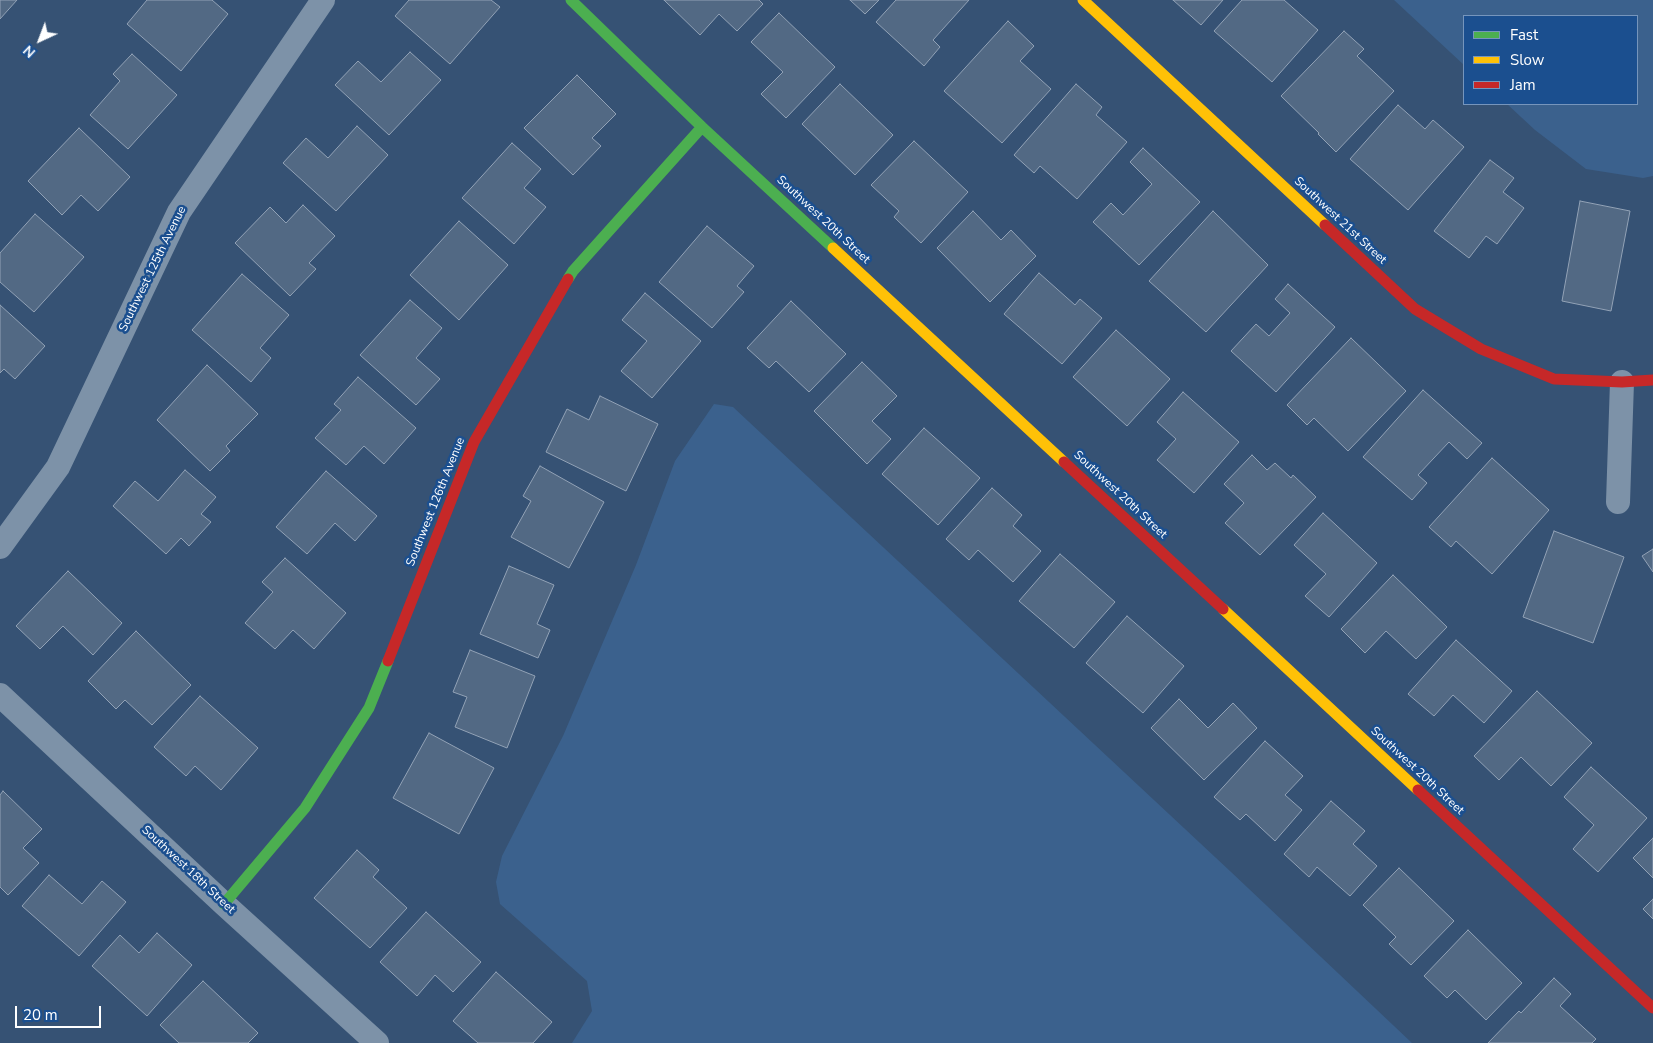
<!DOCTYPE html>
<style>
body{margin:0}
#map{position:relative;width:1653px;height:1043px;overflow:hidden;background:#365274;font-family:"Nunito Sans",sans-serif}
canvas{display:block}
.legend{position:absolute;left:1463px;top:15px;width:175px;height:90px;box-sizing:border-box;background:#1b4f8f;border:1px solid #7695bc;margin:0;padding:6px 9px;list-style:none;font-size:15px;color:#fff}
.legend li{display:flex;align-items:center;gap:10px;height:25px}
.legend b{width:25px;border:1px solid #7695bc}
.north{position:absolute;left:15px;top:15px;width:50px;height:50px;-webkit-text-stroke:4px #1b4f8f;paint-order:stroke;rotate:223deg;font-size:14px;font-weight:700;line-height:20px;text-align:center;color:#fff}
.north::after{content:'';display:block;margin:auto;width:18px;height:22px;background:#fff;clip-path:polygon(50% 0,100% 100%,50% 72%,0 100%)}
.scale{position:absolute;left:15px;top:1006px;width:86px;height:22px;box-sizing:border-box;border:2px solid #fff;border-top:0;padding-left:6px;font-size:15px;line-height:18px;white-space:nowrap;color:#fff;-webkit-text-stroke:4px #1b4f8f;paint-order:stroke}
</style>
<div id="map">
<canvas width="1653" height="1043"></canvas>
<ul class="legend">
<li><b style="height:6px;background:#4caf50"></b>Fast</li>
<li><b style="height:6px;background:#ffc107"></b>Slow</li>
<li><b style="height:6px;background:#c62828"></b>Jam</li>
</ul>
<div class="north">N</div>
<div class="scale">20 m</div>
</div>
<script>
const ctx = document.querySelector('canvas').getContext('2d');
ctx.lineJoin = 'round';
function fillPath(path, color) {
  ctx.fillStyle = color;
  ctx.fill(path, 'evenodd');
}
function poly(rows) {
  const path = new Path2D();
  for (const r of rows) {
    path.moveTo(r[0], r[1]);
    for (let i = 2; i < r.length; i += 2) path.lineTo(r[i], r[i + 1]);
  }
  return path;
}
function strokePath(path, color, width, dash) {
  ctx.strokeStyle = color;
  ctx.lineWidth = width;
  ctx.lineCap = dash ? 'butt' : 'round';
  ctx.setLineDash(dash || []);
  ctx.stroke(path);
}
function write(font, color, halo, rows, align = 'center') {
  ctx.font = font + ' "Nunito Sans",sans-serif';
  ctx.lineWidth = 5;
  ctx.setLineDash([]);
  ctx.textBaseline = 'middle';
  ctx.strokeStyle = halo;
  ctx.fillStyle = color;
  for (const [text, x, y, turn = 0] of rows) {
    ctx.save();
    ctx.translate(x, y);
    ctx.rotate((+turn || 0) * Math.PI / 180);
    ctx.textAlign = isNaN(turn) ? turn : align;
    if (halo) ctx.strokeText(text, 0, 0);
    ctx.fillText(text, 0, 0);
    ctx.restore();
  }
}
const water = poly([
 [1394,0,1653,0,1653,176,1643,178,1586,169,1535,130,1507,104,1637,104,1637,16,1464,16,1464,65],
 [714,404,733,407,1230,871,1412,1043,572,1043,592,1011,587,981,500,904,496,882,502,856,563,736,636,565,675,461]
]);
const building = poly([
 [0,0,17,0,0,19,0,0],
 [147,0,212,0,228,14,181,71,127,24,147,0],
 [409,0,491,0,500,7,450,64,395,16,409,0],
 [664,0,759,0,763,4,737,31,719,14,700,35,664,0],
 [850,0,879,0,865,14,850,0],
 [896,0,969,0,933,40,940,47,924,66,876,22,896,0],
 [1173,0,1223,0,1201,25,1173,0],
 [1242,0,1284,0,1318,30,1272,82,1214,31,1242,0],
 [779,13,835,67,786,118,761,94,783,72,751,42,779,13],
 [1008,21,1034,46,1020,61,1051,89,1002,143,944,91,1008,21],
 [1344,31,1364,49,1357,56,1394,91,1336,152,1318,134,1319,133,1281,96,1344,31],
 [410,52,441,80,389,135,335,85,358,61,381,82,410,52],
 [132,54,177,95,128,149,90,115,120,81,113,74,132,54],
 [577,75,616,114,592,138,601,146,573,175,524,128,577,75],
 [840,84,893,135,855,175,802,124,840,84],
 [1076,84,1102,107,1096,115,1127,142,1077,199,1040,166,1034,173,1014,155,1076,84],
 [1398,105,1425,129,1433,120,1464,147,1408,210,1350,159,1398,105],
 [357,126,388,155,336,211,283,163,306,138,328,158,357,126],
 [79,128,130,177,98,211,81,195,62,215,28,181,79,128],
 [914,141,968,192,921,243,894,217,899,211,871,185,914,141],
 [512,143,541,169,524,188,546,207,514,244,462,198,512,143],
 [1143,148,1200,202,1139,265,1093,222,1111,203,1123,215,1152,184,1130,162,1143,148],
 [1490,160,1514,178,1503,192,1524,208,1497,244,1486,236,1469,258,1434,231,1490,160],
 [1580,201,1630,211,1611,311,1562,301,1580,201],
 [303,205,335,236,309,263,316,269,290,296,235,243,270,207,286,223,303,205],
 [973,211,1001,240,1011,230,1036,256,990,302,937,248,973,211],
 [1213,211,1268,265,1206,332,1149,281,1213,211],
 [35,214,84,257,34,312,0,282,0,253,35,214],
 [459,221,508,265,459,320,410,275,459,221],
 [707,226,754,266,737,286,744,292,712,328,659,282,707,226],
 [1039,273,1075,305,1080,299,1102,318,1062,364,1004,314,1039,273],
 [242,274,289,315,260,348,271,358,251,382,192,330,242,274],
 [1288,284,1335,327,1276,392,1231,351,1256,324,1269,336,1290,313,1275,299,1288,284],
 [645,293,701,341,652,398,621,371,647,341,622,320,645,293],
 [410,300,442,328,416,358,440,379,416,405,360,355,410,300],
 [791,301,846,354,809,392,776,361,769,368,747,348,791,301],
 [0,305,45,346,15,379,4,369,0,373,0,305],
 [1116,330,1170,379,1127,426,1073,377,1116,330],
 [1351,338,1406,391,1348,451,1314,418,1307,425,1287,405,1351,338],
 [862,362,897,396,872,421,891,439,867,464,814,411,862,362],
 [207,365,258,414,226,446,230,451,210,471,157,420,207,365],
 [358,377,416,428,384,464,364,446,346,465,315,438,341,410,334,404,358,377],
 [1423,390,1482,443,1467,459,1449,442,1418,475,1427,483,1412,500,1363,457,1423,390],
 [1183,392,1239,442,1194,493,1157,460,1176,439,1157,422,1183,392],
 [600,396,658,424,626,491,546,452,567,409,589,420,600,396],
 [924,428,980,478,938,525,882,474,924,428],
 [1252,455,1267,470,1275,463,1291,478,1293,475,1316,497,1260,555,1225,523,1244,503,1224,484,1252,455],
 [1492,458,1549,510,1492,574,1456,541,1451,547,1429,527,1492,458],
 [540,466,604,502,569,568,511,537,531,501,523,496,540,466],
 [185,470,216,497,201,514,211,522,189,546,181,538,166,554,113,506,135,481,158,501,185,470],
 [326,471,377,516,355,541,335,523,307,554,276,527,326,471],
 [992,488,1022,515,1013,526,1041,551,1013,582,978,550,969,560,946,539,992,488],
 [1323,513,1377,563,1329,617,1305,596,1326,574,1294,545,1323,513],
 [1554,531,1624,557,1593,643,1523,617,1554,531],
 [1653,549,1653,572,1642,556,1653,549],
 [1060,554,1115,602,1074,648,1019,601,1060,554],
 [285,558,346,613,314,649,293,630,275,649,245,623,273,592,262,582,285,558],
 [509,566,554,585,537,624,550,630,538,658,480,634,509,566],
 [68,571,122,623,93,655,63,626,40,649,16,626,68,571],
 [1393,575,1447,627,1416,659,1386,631,1365,653,1341,629,1393,575],
 [1127,616,1184,666,1143,713,1086,663,1127,616],
 [136,631,191,685,152,725,125,700,116,709,88,681,136,631],
 [1456,640,1512,691,1484,723,1453,695,1434,716,1408,694,1456,640],
 [470,650,535,676,507,748,455,727,467,697,453,692,470,650],
 [1537,691,1592,743,1551,786,1521,757,1499,780,1474,756,1537,691],
 [200,696,258,748,221,790,195,766,186,776,154,747,200,696],
 [1179,699,1208,728,1233,703,1257,728,1204,780,1151,728,1179,699],
 [429,733,494,768,459,834,393,798,429,733],
 [1265,741,1303,776,1285,795,1302,810,1275,841,1246,814,1240,820,1214,797,1265,741],
 [1591,767,1647,818,1598,872,1573,849,1594,825,1564,797,1591,767],
 [3,791,42,829,23,848,39,863,8,895,0,887,0,795,3,791],
 [1331,801,1365,831,1353,844,1377,866,1350,896,1317,867,1309,877,1284,854,1331,801],
 [1653,838,1653,878,1633,858,1653,838],
 [357,850,379,870,373,877,407,908,370,948,314,898,357,850],
 [1399,868,1454,921,1411,965,1389,944,1396,937,1363,905,1399,868],
 [49,875,82,904,102,881,126,902,79,956,22,906,49,875],
 [1653,899,1653,919,1643,909,1653,899],
 [426,912,481,962,453,992,435,975,417,996,380,962,426,912],
 [1468,930,1522,983,1486,1020,1455,990,1447,998,1424,976,1468,930],
 [157,933,192,965,147,1016,92,966,120,935,139,953,157,933],
 [496,972,552,1022,533,1043,478,1043,453,1021,496,972],
 [1554,978,1571,994,1560,1006,1596,1039,1592,1043,1488,1043,1519,1011,1521,1013,1554,978],
 [203,981,258,1033,248,1043,179,1043,160,1025,203,981]
]);
const street = poly([
 [1618,502,1622,382],
 [0,547,58,467,179,212,323,0],
 [0,695,224,904,377,1043]
]);
const fast = poly([
 [571,0,702,127,833,248],
 [568,279,573,271,702,127],
 [224,904,305,808,369,708,388,661]
]);
const slow = poly([
 [1083,0,1325,225],
 [833,248,1064,462],
 [1223,609,1418,790]
]);
const jam = poly([
 [1325,225,1415,309,1481,349,1554,379,1622,382,1653,380],
 [1064,462,1223,609],
 [388,661,474,442,568,279],
 [1418,790,1653,1008]
]);
const streetNames = [
 ["Southwest 20th Street",823,220,43],
 ["Southwest 21st Street",1340,221,43],
 ["Southwest 125th Avenue",153,269,-64],
 ["Southwest 20th Street",1120,495,43],
 ["Southwest 126th Avenue",436,502,-68],
 ["Southwest 20th Street",1417,771,43],
 ["Southwest 18th Street",188,870,43]
];
fillPath(water, '#3b618d');
fillPath(building, '#526984');
strokePath(building, '#92a2b6', 1);
strokePath(street, '#7d92a8', 24);
strokePath(fast, '#4caf50', 11);
strokePath(slow, '#ffc107', 11);
strokePath(jam, '#c62828', 11);
write('12px', '#fff', '#1b4f8f', streetNames);
</script>
